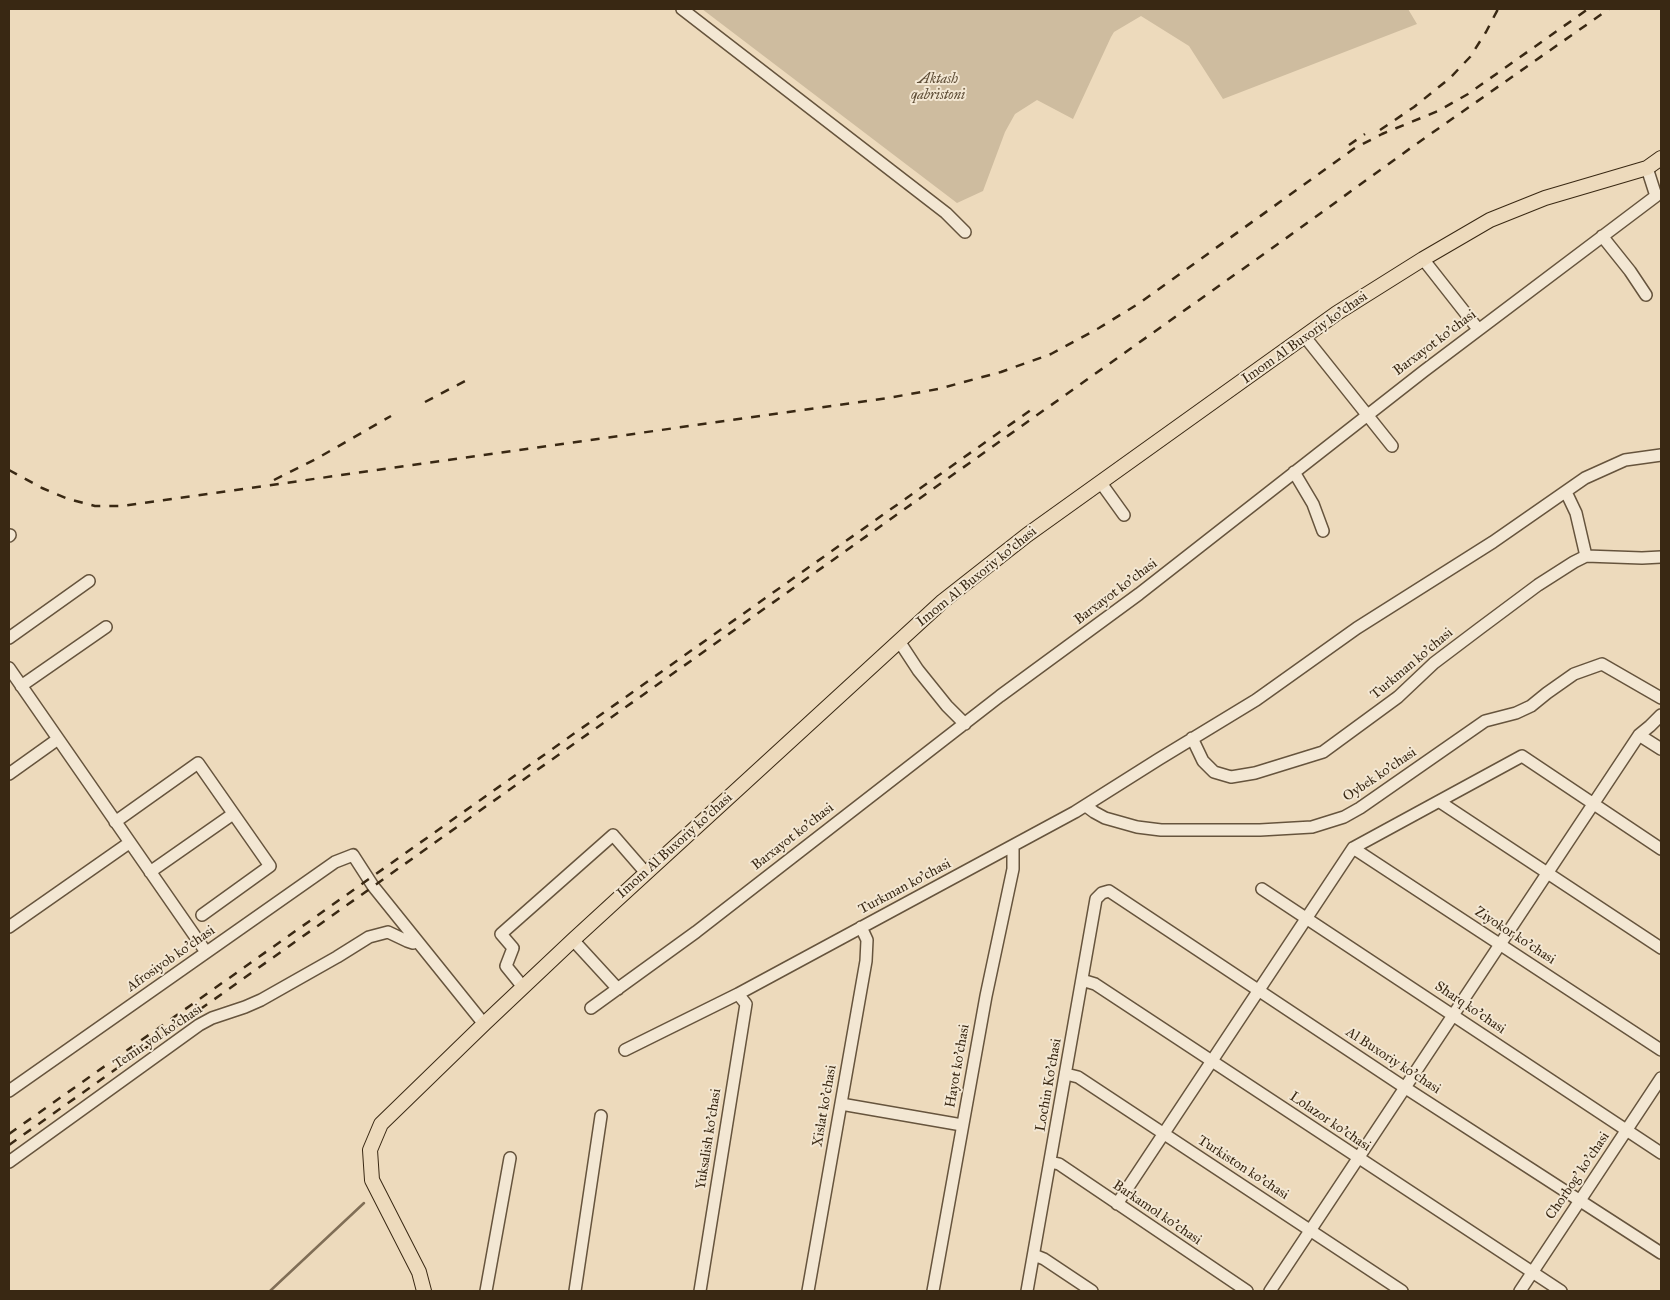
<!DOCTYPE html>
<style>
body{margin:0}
#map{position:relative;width:1670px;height:1300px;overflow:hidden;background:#eddabc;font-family:"IM FELL Great Primer",serif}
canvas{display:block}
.frame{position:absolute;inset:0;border:10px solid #392813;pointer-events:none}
</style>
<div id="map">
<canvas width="1670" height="1300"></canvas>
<div class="frame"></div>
</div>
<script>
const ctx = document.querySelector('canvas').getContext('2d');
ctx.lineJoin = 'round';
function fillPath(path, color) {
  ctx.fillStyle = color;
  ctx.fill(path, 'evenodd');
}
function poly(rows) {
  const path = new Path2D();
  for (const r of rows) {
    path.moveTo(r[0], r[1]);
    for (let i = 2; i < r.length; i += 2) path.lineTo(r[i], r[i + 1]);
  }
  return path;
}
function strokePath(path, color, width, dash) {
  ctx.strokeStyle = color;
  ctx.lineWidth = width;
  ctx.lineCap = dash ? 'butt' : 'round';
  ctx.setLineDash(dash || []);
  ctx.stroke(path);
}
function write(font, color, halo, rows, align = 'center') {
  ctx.font = font + ' "IM FELL Great Primer",serif';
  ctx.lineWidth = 4;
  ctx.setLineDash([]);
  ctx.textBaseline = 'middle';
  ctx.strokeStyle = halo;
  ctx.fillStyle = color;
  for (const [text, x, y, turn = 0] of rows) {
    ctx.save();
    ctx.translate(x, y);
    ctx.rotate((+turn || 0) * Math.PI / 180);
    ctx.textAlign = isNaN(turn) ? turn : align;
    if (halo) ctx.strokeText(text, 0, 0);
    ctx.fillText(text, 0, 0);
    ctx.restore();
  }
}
const green = poly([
 [702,9,1408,9,1417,24,1223,99,1189,46,1141,16,1114,32,1111,37,1073,119,1037,100,1015,114,1005,132,983,191,957,203]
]);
const stream = poly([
 [270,1291,364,1203]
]);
const minor = poly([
 [682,9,946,213,965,232],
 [1647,168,1656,196],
 [1602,236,1630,271,1646,295],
 [1423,259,1478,329],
 [1305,337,1392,446],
 [1294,472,1313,504,1323,531],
 [1101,483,1124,515],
 [1566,492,1576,513,1586,556],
 [9,536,10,535],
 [9,638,89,581],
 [899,641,918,670,947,706,965,724],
 [9,668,206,952],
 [21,686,106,627],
 [1639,735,1661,749],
 [1192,738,1203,761,1214,772,1231,777,1255,773,1323,752,1398,697,1434,663,1479,629,1538,585,1574,562,1586,556,1642,558,1661,557],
 [9,774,58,739],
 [1440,802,1661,948],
 [1086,806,1094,812,1105,818,1137,827,1161,830,1260,830,1312,827,1344,817,1360,808,1485,721,1516,713,1531,706,1547,693,1574,674,1602,664,1661,698],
 [115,822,198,763,270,866,202,915],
 [1353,848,1661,1050],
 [150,872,233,814],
 [1262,889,1661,1153],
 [9,927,129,843],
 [573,940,618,989],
 [1082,980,1095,984,1561,1291],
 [523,987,506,966,513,948,501,934,613,835,646,873],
 [591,1008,696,932,1000,696,1139,594,1424,371,1656,196],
 [625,1050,738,994,1075,812,1159,759,1256,700,1357,628,1493,542,1585,478,1625,460,1661,455],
 [1066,1074,1078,1077,1402,1291],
 [9,1091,335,862,353,855,373,886,484,1024],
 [841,1104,962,1125],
 [9,1162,199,1025,212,1018,245,1007,261,1000,337,957,369,937,388,932,407,941,413,943,417,941],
 [1050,1162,1059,1164,1247,1291],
 [1117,1204,1353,848,1522,756,1661,849],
 [1034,1255,1044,1259,1092,1291],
 [486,1291,510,1158],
 [575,1291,601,1116],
 [700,1291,746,1004,738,994],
 [808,1291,866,961,867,940,861,927],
 [933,1291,986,996,1013,869,1013,846],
 [1027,1291,1096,899,1102,893,1109,891,1404,1087,1661,1253],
 [1270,1291,1639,735,1650,726,1661,715],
 [1520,1291,1661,1078]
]);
const major = poly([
 [424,1291,419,1272,372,1180,370,1150,381,1124,484,1024,573,940,943,601,1027,535,1337,313,1423,259,1490,220,1545,198,1647,168,1661,158]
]);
const rail = poly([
 [1380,130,1414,107,1450,78,1470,57,1486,32,1498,9],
 [1349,145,1365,134],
 [425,402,467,380],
 [9,470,42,488,68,499,95,506,122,506,888,398,938,389,1001,372,1051,354,1099,328,1138,304,1355,148,1382,134,1438,111,1468,94,1588,9],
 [274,480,316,459,391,416],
 [9,1134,1035,407],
 [9,1145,1285,239,1412,147,1609,9]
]);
const parkNames = [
 ["Aktash",938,80],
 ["qabristoni",938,96]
];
const streetNames = [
 ["Imom Al Buxoriy ko'chasi",1305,338,-35],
 ["Barxayot ko'chasi",1435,343,-37],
 ["Imom Al Buxoriy ko'chasi",977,577,-39],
 ["Barxayot ko'chasi",1116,592,-37],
 ["Turkman ko'chasi",1412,664,-40],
 ["Oybek ko'chasi",1380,775,-34],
 ["Barxayot ko'chasi",793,837,-38],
 ["Imom Al Buxoriy ko'chasi",675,846,-42],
 ["Turkman ko'chasi",905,887,-28],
 ["Ziyokor ko'chasi",1515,936,33],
 ["Afrosiyob ko'chasi",171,959,-35],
 ["Sharq ko'chasi",1470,1008,34],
 ["Temir yol ko'chasi",158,1037,-34],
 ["Al Buxoriy ko'chasi",1393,1061,33],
 ["Hayot ko'chasi",958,1066,-80],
 ["Lochin Ko'chasi",1049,1085,-80],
 ["Xislat ko'chasi",825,1106,-80],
 ["Lolazor ko'chasi",1330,1122,34],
 ["Yuksalish ko'chasi",709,1139,-81],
 ["Turkiston ko'chasi",1243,1168,33],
 ["Chorbog' ko'chasi",1578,1176,-56],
 ["Barkamol ko'chasi",1157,1213,34]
];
fillPath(green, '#cebc9f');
strokePath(stream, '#806e56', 2.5);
strokePath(minor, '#66543d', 14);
strokePath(major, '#392813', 16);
strokePath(minor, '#f3e7d3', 11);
strokePath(major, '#eddabc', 14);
strokePath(rail, '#392813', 2.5, [9, 9]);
write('italic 14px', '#5e4d36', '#f3e7d3', parkNames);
write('14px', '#392813', '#f3e7d3', streetNames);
</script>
